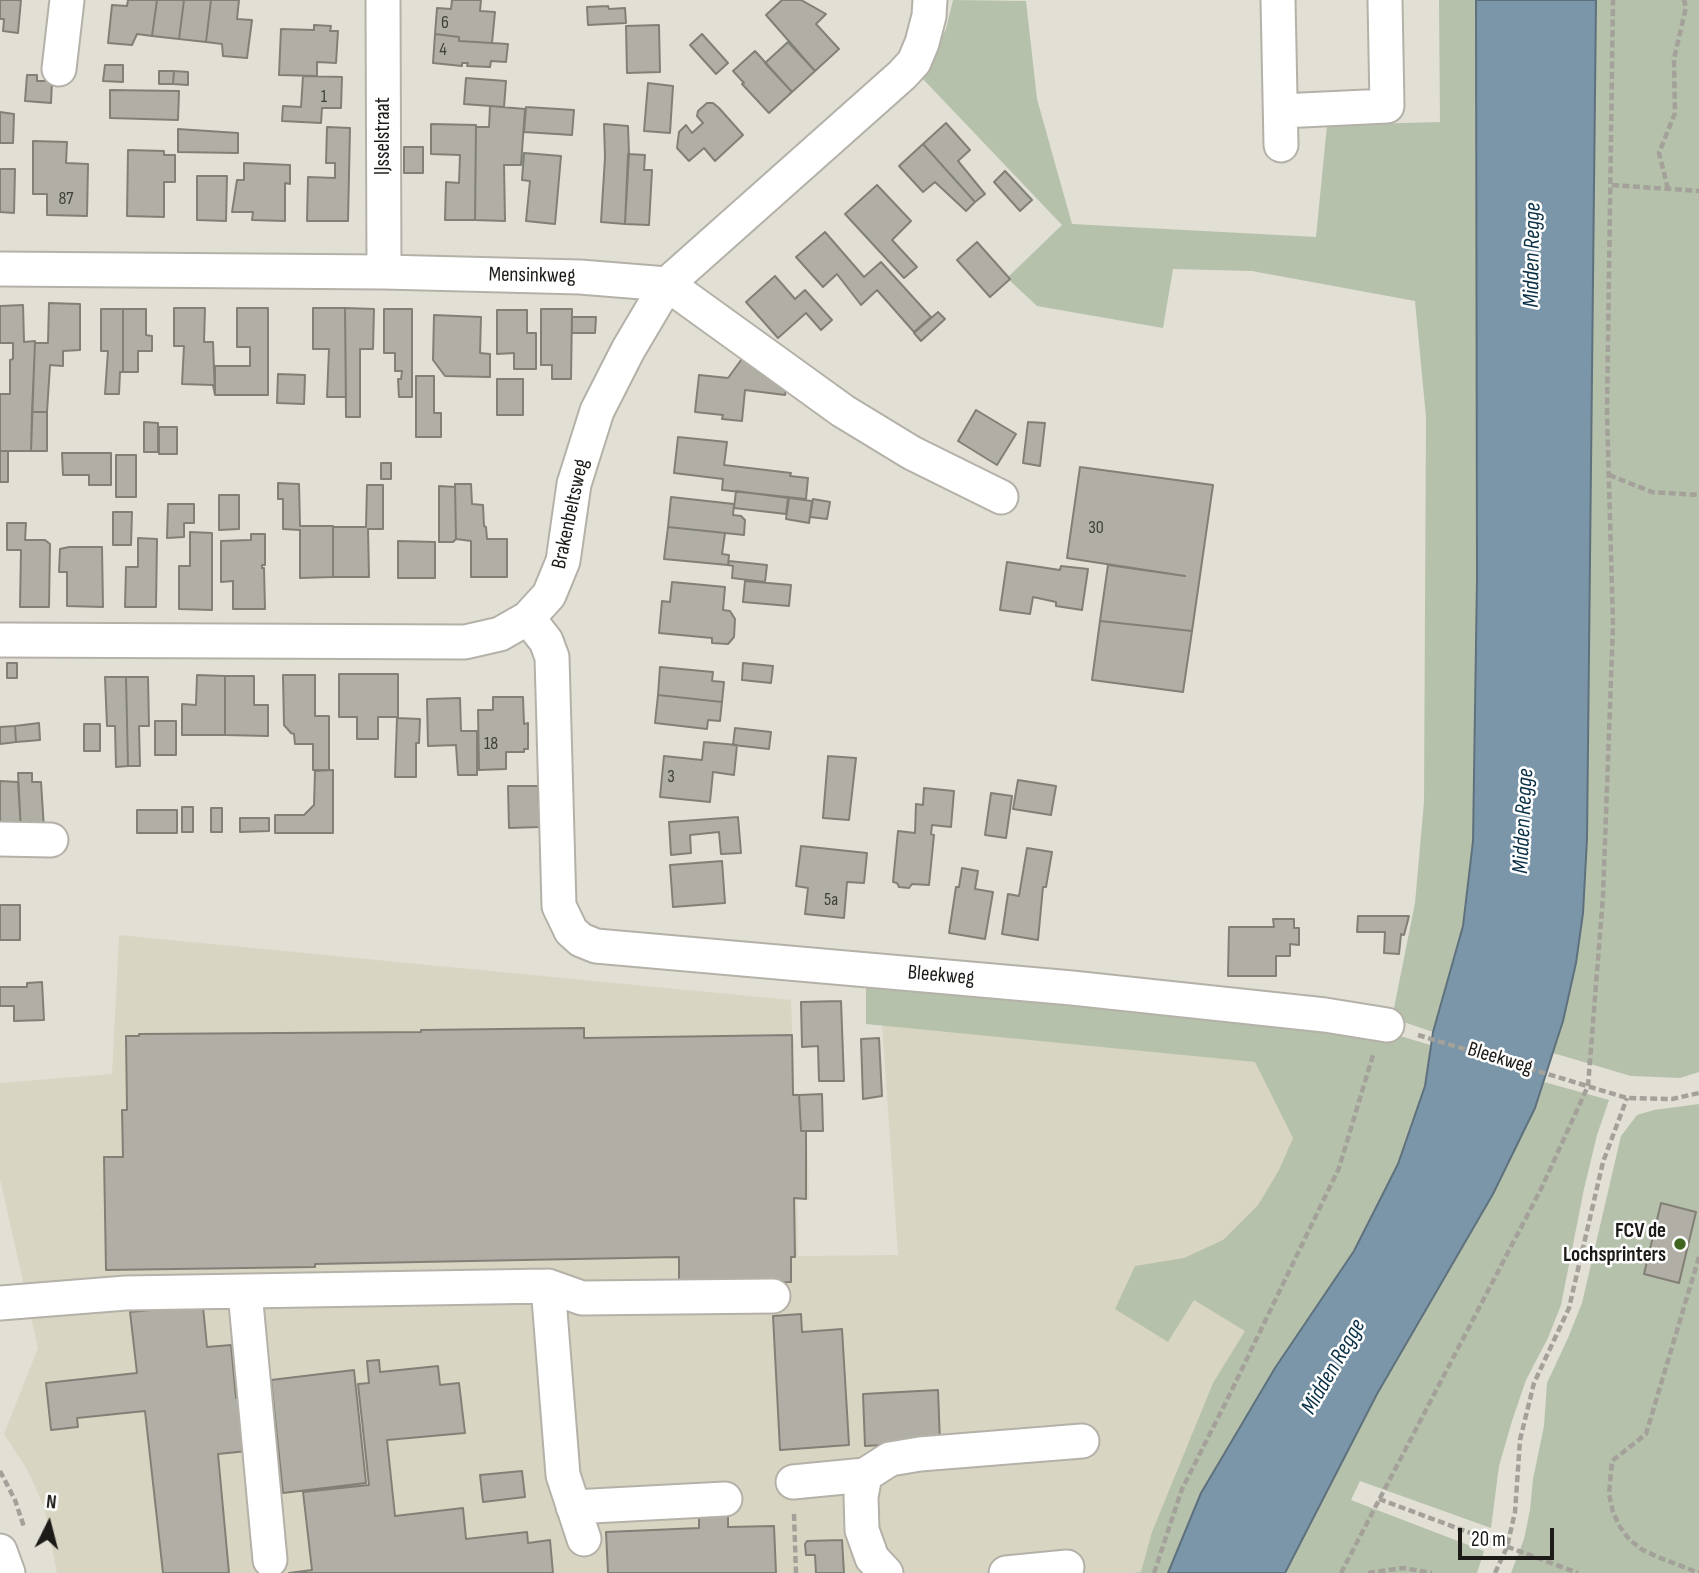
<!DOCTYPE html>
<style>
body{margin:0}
#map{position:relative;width:1699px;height:1573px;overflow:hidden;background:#e2dfd5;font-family:"Sofia Sans Condensed",sans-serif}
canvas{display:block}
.north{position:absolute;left:14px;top:1489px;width:70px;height:70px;-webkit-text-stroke:5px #fff;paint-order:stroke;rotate:6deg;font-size:19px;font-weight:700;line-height:28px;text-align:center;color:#1c1b17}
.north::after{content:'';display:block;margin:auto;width:24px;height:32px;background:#1c1b17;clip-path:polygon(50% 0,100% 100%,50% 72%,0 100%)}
.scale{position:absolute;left:1458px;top:1528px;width:96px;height:32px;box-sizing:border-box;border:4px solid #1c1b17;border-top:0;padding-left:9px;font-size:21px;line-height:24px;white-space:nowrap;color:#1c1b17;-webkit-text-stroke:5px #fff;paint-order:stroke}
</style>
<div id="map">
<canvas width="1699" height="1573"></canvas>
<div class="north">N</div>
<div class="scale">20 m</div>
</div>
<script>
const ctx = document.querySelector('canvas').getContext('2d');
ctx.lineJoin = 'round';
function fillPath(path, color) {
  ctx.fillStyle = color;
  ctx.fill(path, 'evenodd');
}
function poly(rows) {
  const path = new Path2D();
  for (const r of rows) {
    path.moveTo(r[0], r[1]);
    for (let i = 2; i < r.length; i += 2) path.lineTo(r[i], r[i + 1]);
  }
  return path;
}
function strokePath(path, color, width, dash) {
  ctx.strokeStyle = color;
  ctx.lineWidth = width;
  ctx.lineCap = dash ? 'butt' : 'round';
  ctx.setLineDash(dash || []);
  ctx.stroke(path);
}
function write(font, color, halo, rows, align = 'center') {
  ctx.font = font + ' "Sofia Sans Condensed",sans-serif';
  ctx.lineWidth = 5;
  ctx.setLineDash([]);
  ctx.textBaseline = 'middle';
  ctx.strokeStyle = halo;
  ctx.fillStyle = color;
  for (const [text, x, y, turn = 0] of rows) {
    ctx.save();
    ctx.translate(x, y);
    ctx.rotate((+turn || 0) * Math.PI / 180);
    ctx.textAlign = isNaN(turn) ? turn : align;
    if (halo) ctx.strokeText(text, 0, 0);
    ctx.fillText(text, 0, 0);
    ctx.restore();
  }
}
const built = poly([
 [119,935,791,1000,794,1093,800,1094,803,1129,807,1130,809,1200,797,1200,798,1256,898,1255,882,1024,1359,1072,1152,1573,57,1573,44,1507,28,1471,4,1434,38,1348,0,1179,0,1083,112,1074]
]);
const green = poly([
 [953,0,1026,1,1037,99,1072,224,1316,237,1327,125,1440,122,1439,0,1476,0,1477,579,1473,841,1463,926,1433,1032,1392,1018,1415,903,1424,802,1426,417,1415,301,1252,271,1173,269,1163,328,1037,306,1007,278,1062,225,922,78,946,29],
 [1596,0,1699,0,1699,1072,1680,1078,1631,1076,1553,1053,1576,962,1583,913,1587,839],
 [866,981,1387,1032,1430,1045,1425,1086,1398,1163,1354,1251,1275,1368,1201,1493,1168,1573,1133,1573,1141,1572,1152,1532,1213,1383,1245,1331,1194,1300,1168,1342,1115,1309,1135,1266,1184,1258,1223,1240,1258,1205,1279,1170,1293,1138,1255,1062,866,1024],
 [1544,1082,1609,1100,1597,1135,1584,1189,1561,1305,1548,1338,1526,1380,1512,1421,1499,1466,1491,1528,1360,1481,1351,1500,1484,1551,1477,1573,1285,1573,1377,1394,1493,1194,1535,1108],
 [1699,1104,1699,1573,1511,1573,1524,1539,1530,1510,1533,1479,1544,1426,1547,1383,1568,1338,1582,1303,1621,1136,1637,1115,1654,1110]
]);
const water = poly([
 [1476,0,1596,0,1587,839,1583,913,1576,963,1563,1021,1535,1108,1493,1194,1377,1394,1285,1573,1168,1573,1201,1493,1275,1368,1354,1251,1398,1164,1425,1086,1433,1032,1463,926,1473,841,1477,579,1476,0]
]);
const building = poly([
 [0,0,21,0,18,33,3,31,4,19,0,19,0,0],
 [128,0,157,0,152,36,137,34,132,45,108,43,112,5,127,6,128,0],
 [157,0,184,0,179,39,152,36,157,0],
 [184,0,211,0,206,42,179,39,184,0],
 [211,0,239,0,237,19,252,20,247,58,223,56,222,44,206,42,211,0],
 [452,0,481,0,480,11,495,12,492,43,459,41,459,37,435,34,437,8,451,9,452,0],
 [782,0,801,0,826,14,816,24,839,49,815,71,766,15,782,0],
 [608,6,609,9,625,8,626,23,588,25,587,7,608,6],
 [314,25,331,26,330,31,338,31,336,63,317,62,317,76,279,75,281,29,314,30,314,25],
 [659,25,660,72,627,73,626,26,659,25],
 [435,34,459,37,459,41,508,44,506,62,491,61,490,67,467,66,468,63,462,63,462,66,433,63,435,34],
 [702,34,728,63,716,74,690,45,702,34],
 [788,42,815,71,792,92,765,63,788,42],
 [755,51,792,92,769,113,742,84,744,83,733,71,755,51],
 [105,65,123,65,123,82,103,81,105,65],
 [159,71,174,71,173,84,159,84,159,71],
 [174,71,188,72,188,85,173,84,174,71],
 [27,75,37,75,37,81,52,81,51,103,25,101,27,75],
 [303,76,342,77,341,108,322,108,321,123,282,121,283,106,301,107,303,76],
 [466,78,506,81,504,107,464,104,466,78],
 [648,83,673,86,670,133,644,131,648,83],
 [110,90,179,91,178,120,110,118,110,90],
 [707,103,713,103,719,108,743,135,715,161,704,148,689,161,677,148,679,132,686,125,692,133,703,123,697,116,698,111,707,103],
 [490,106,525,109,521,165,504,165,505,221,475,220,476,127,489,127,490,106],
 [526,107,574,110,572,135,524,132,526,107],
 [0,112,14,114,13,143,0,143,0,112],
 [946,123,970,150,958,161,985,194,975,202,923,144,946,123],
 [431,124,476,125,475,220,445,220,446,182,459,183,460,155,431,154,431,124],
 [604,124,628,126,629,154,625,224,601,222,605,158,604,124],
 [327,127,350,128,348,221,307,221,308,177,335,178,335,163,326,163,327,127],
 [178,129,238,133,238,153,178,152,178,129],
 [33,141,67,142,66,163,88,164,87,216,47,215,47,194,33,194,33,141],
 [923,144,975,202,966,211,935,182,923,192,899,166,923,144],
 [404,147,423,147,423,173,404,173,404,147],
 [128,150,164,151,164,155,175,155,175,182,164,182,164,217,127,216,128,150],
 [524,153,561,156,555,224,526,221,530,181,522,180,524,153],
 [628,154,645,155,644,170,652,170,649,225,625,224,628,154],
 [244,163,290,165,290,184,285,183,285,221,252,220,253,212,232,212,237,180,244,180,244,163],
 [0,169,15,169,14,213,0,212,0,169],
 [1005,171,1032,200,1020,211,994,182,1005,171],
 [197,176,227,176,226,221,197,220,197,176],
 [877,185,911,221,892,240,917,267,904,278,845,214,877,185],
 [825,232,864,277,881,262,931,317,914,332,877,290,861,305,837,274,823,287,796,257,825,232],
 [977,242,1010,279,990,297,957,260,977,242],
 [775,276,795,299,805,290,832,320,821,330,806,313,778,338,746,302,775,276],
 [49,303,80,304,80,350,63,351,63,366,50,365,47,412,32,412,35,343,48,343,49,303],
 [23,305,24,342,35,341,31,451,0,451,0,394,10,394,10,360,13,359,13,343,0,343,0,306,23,305],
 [174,308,205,308,204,342,213,342,215,395,213,385,182,384,184,346,174,346,174,308],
 [237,308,268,308,268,395,215,395,215,366,250,366,250,347,237,347,237,308],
 [313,308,345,308,346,397,327,397,329,349,313,349,313,308],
 [345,308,374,309,373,349,360,349,360,417,346,417,345,308],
 [101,309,123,309,123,372,120,372,119,394,105,394,108,351,101,351,101,309],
 [123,309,146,309,146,335,152,336,152,351,138,351,138,372,123,372,123,309],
 [384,309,412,309,412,397,399,397,398,379,401,379,402,371,395,371,395,353,384,353,384,309],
 [541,309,572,309,571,379,552,379,552,365,541,365,541,309],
 [497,310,527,310,527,333,536,333,536,369,514,369,514,353,497,354,497,310],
 [938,312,945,319,921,341,914,333,938,312],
 [434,315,481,317,480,353,490,354,490,377,445,376,433,360,434,315],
 [572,317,596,317,595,333,572,333,572,317],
 [744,356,787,384,785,395,745,390,742,421,722,419,723,415,695,412,699,375,728,378,744,356],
 [278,374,305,375,304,404,277,403,278,374],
 [416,376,434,376,434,413,441,413,441,437,416,437,416,376],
 [497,379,523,379,523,415,497,415,497,379],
 [976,410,1016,434,997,465,958,441,976,410],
 [32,412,47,412,47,451,31,451,32,412],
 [144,422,158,423,158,452,144,452,144,422],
 [1028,422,1045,423,1040,466,1023,463,1028,422],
 [159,427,177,427,177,454,159,454,159,427],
 [678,437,727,442,724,465,791,473,790,476,808,478,806,499,722,490,723,479,674,473,678,437],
 [0,451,8,451,8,482,0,482,0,451],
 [62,453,111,453,111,485,89,485,89,475,63,475,62,453],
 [116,455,136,455,136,497,116,497,116,455],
 [381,463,391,463,391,479,381,479,381,463],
 [1080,467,1213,485,1192,631,1100,621,1108,565,1185,576,1067,558,1080,467],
 [278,483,299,484,300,526,333,526,333,577,300,578,300,530,283,529,283,499,278,499,278,483],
 [455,484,471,484,472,504,483,505,484,526,486,527,487,539,507,539,507,577,471,577,471,541,456,539,455,484],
 [367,485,383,485,383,529,368,529,369,577,333,577,333,527,366,527,367,485],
 [439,486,455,487,456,539,453,542,439,542,439,486],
 [736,491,788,498,786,514,734,508,736,491],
 [219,495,239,495,239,529,219,530,219,495],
 [671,497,734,504,733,515,741,516,745,520,744,535,668,527,671,497],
 [789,498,812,501,809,523,786,519,789,498],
 [813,499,830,502,827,519,810,517,813,499],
 [168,504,194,504,194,523,184,523,184,537,167,538,168,504],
 [113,512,132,512,131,545,113,545,113,512],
 [7,523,26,523,25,540,45,540,50,544,49,607,20,607,21,550,7,550,7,523],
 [668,527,725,533,722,554,729,555,728,565,664,559,668,527],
 [190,532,212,533,212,610,179,609,179,566,190,566,190,532],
 [251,534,265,534,265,565,262,565,262,568,264,568,265,609,233,609,233,581,221,582,221,541,251,540,251,534],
 [138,538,157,539,156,607,125,607,126,567,138,567,138,538],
 [398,541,435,542,435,578,398,578,398,541],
 [69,547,102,547,103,607,67,606,67,572,59,572,60,549,69,547],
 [729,561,767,565,765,582,732,578,733,566,728,565,729,561],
 [1007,562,1060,570,1061,566,1088,569,1082,610,1056,606,1056,602,1033,597,1030,614,1000,610,1007,562],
 [745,581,791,585,789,606,743,602,745,581],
 [672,582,725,587,723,610,730,611,735,619,734,637,728,644,712,643,712,638,659,633,662,601,670,602,672,582],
 [1100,621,1192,631,1183,692,1092,680,1100,621],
 [7,663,17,663,17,678,7,678,7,663],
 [743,663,773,666,771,683,742,680,743,663],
 [660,667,713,672,712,681,724,682,722,702,658,695,660,667],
 [339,674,398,674,398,717,378,717,378,739,357,739,357,717,339,717,339,674],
 [197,675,225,676,225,735,182,735,182,704,196,705,197,675],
 [283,675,315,675,315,716,329,716,329,770,313,770,313,744,295,744,294,734,291,733,284,725,283,675],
 [225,676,254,676,254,705,268,705,268,736,225,735,225,676],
 [105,677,126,677,128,766,116,767,115,726,107,726,105,677],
 [126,677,148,677,149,726,139,726,140,766,128,766,126,677],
 [658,695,722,702,720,721,708,720,707,729,655,723,658,695],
 [493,697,523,697,524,724,528,723,528,749,524,749,524,752,506,752,506,769,479,770,478,710,493,710,493,697],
 [460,698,461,731,477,731,477,775,458,775,456,745,428,746,427,699,460,698],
 [397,718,420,719,419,743,416,743,416,777,395,777,397,718],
 [155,721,176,721,176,755,155,755,155,721],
 [39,723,40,740,16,742,15,726,39,723],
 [84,724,100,724,100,751,84,751,84,724],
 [15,726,16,742,0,744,0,727,15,726],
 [735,728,771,732,769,749,733,745,735,728],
 [704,742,737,745,734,775,713,772,710,802,660,797,664,756,702,760,704,742],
 [828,756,856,758,849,820,823,818,828,756],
 [333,770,333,833,275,833,275,815,304,815,314,805,315,771,333,770],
 [18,773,32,773,32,782,41,782,44,829,21,830,18,773],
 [1018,780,1056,786,1051,815,1013,809,1018,780],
 [0,781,18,782,21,830,0,829,0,781],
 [508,786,538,786,540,827,509,828,508,786],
 [924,788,954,791,951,827,932,825,931,834,934,835,929,885,912,884,909,888,899,887,897,883,893,882,898,831,915,833,916,804,923,805,924,788],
 [991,793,1012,796,1006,838,985,835,991,793],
 [182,807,193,807,193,832,182,832,182,807],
 [211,808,222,808,222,832,211,832,211,808],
 [137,810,177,810,177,833,137,833,137,810],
 [738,817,741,853,721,854,719,832,690,835,691,853,671,855,669,822,738,817],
 [240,818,269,818,269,831,240,832,240,818],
 [801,846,867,853,864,883,847,882,844,918,805,914,808,888,796,886,801,846],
 [1027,848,1052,852,1046,887,1043,887,1038,940,1002,934,1008,894,1019,896,1027,848],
 [722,861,725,903,673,907,670,865,722,861],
 [962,868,978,871,975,889,993,892,985,939,949,933,956,887,959,887,962,868],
 [0,905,20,905,20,940,0,940,0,905],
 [1358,916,1409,916,1404,935,1401,934,1399,954,1384,953,1385,932,1357,932,1358,916],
 [1273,919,1294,919,1294,928,1299,928,1299,945,1290,944,1290,956,1276,956,1276,976,1228,976,1229,927,1274,927,1273,919],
 [42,982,44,1020,14,1021,14,1006,0,1006,0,987,27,987,27,983,42,982],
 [841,1001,844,1081,819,1081,818,1046,802,1047,801,1002,841,1001],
 [584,1028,584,1038,792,1035,793,1095,799,1095,801,1131,806,1131,806,1199,794,1198,795,1257,791,1257,791,1282,679,1284,679,1257,315,1264,315,1267,106,1270,104,1157,123,1157,122,1110,127,1110,126,1036,139,1036,139,1034,421,1032,421,1030,584,1028],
 [879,1038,882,1096,863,1099,861,1039,879,1038],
 [822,1094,823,1131,801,1131,799,1095,822,1094],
 [1661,1203,1696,1212,1679,1283,1644,1274,1661,1203],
 [182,1307,183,1309,203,1307,207,1347,231,1345,236,1398,242,1397,247,1451,218,1454,229,1573,163,1573,145,1411,77,1418,78,1427,51,1430,46,1383,137,1373,130,1312,182,1307],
 [801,1314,802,1332,842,1329,849,1445,780,1450,773,1316,801,1314],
 [379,1360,380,1372,438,1366,440,1385,459,1383,465,1433,387,1440,395,1516,463,1508,466,1539,527,1532,528,1543,550,1540,553,1573,289,1573,312,1570,303,1492,369,1485,358,1384,369,1383,367,1361,379,1360],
 [354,1370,366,1483,283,1493,271,1380,354,1370],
 [938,1390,940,1442,865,1446,863,1394,938,1390],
 [522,1471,525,1497,483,1502,480,1475,522,1471],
 [728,1514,728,1527,774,1526,776,1573,608,1573,606,1532,699,1528,699,1515,728,1514],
 [842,1540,844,1573,816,1573,815,1555,806,1555,805,1544,807,1541,842,1540]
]);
const path = poly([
 [1612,185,1699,191],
 [1668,189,1659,153,1675,113,1674,59,1686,7,1684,0],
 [1609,475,1652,492,1699,495],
 [1418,1035,1627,1098,1672,1099,1699,1093],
 [1699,1257,1646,1434,1612,1461,1609,1494,1613,1512,1620,1527,1629,1539,1641,1549,1658,1557,1699,1573],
 [0,1471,15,1500,24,1527],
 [1379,1499,1578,1573],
 [794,1514,796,1573],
 [1154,1573,1182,1489,1227,1400,1339,1168,1373,1055],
 [1341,1573,1541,1189,1588,1086,1603,896,1613,625,1607,413,1613,0],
 [1368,1573,1403,1568,1432,1573],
 [1495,1573,1507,1547,1515,1512,1520,1440,1534,1383,1569,1308,1603,1162,1627,1098]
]);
const minor = poly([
 [383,0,384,272],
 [1278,0,1281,145],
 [59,69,67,0],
 [1281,111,1387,106,1385,0],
 [0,269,384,272,580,277,667,284,843,411,912,453,1001,497],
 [528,618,546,641,552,657,559,906,571,931,581,940,596,946,1072,988,1325,1015,1387,1025],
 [0,640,465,642,500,634,528,618,549,595,563,561,574,484,597,411,628,350,667,284,902,75,914,62,922,43,929,16,930,0],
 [0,839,51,840],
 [548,1286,563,1475,584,1539],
 [245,1292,270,1560],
 [0,1303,126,1293,548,1286,582,1298,773,1296],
 [793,1482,865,1475],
 [573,1507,725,1499],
 [0,1551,8,1573],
 [886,1573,872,1558,862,1530,861,1497,865,1475,890,1459,920,1454,1082,1441],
 [1006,1573,1067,1567]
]);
const markers = [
 [1680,1244,7,"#406721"]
];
const numberNames = [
 ["6",445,23],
 ["4",443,50],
 ["1",324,97],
 ["87",66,199],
 ["30",1096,528],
 ["18",491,744],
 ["3",671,777],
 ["5a",831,900]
];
const streetNames = [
 ["IJsselstraat",384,136,-90],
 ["Mensinkweg",532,276,1],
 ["Brakenbeltsweg",571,514,-78],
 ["Bleekweg",941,976,5],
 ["Bleekweg",1500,1059,17]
];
const poiNames = [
 ["FCV de",1666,1232],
 ["Lochsprinters",1666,1256]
];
const waterNames = [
 ["Midden Regge",1533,255,-89],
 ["Midden Regge",1524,821,-87],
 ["Midden Regge",1334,1367,-60]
];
fillPath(built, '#d9d5c3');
fillPath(green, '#b5c1ab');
fillPath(water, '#7b96a9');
strokePath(water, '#5e717d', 2);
fillPath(building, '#b1afa5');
strokePath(building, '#828076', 2);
strokePath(minor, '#b4b1a8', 37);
strokePath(path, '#a3a199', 4.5, [7, 3.5]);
strokePath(minor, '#fff', 33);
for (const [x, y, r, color] of markers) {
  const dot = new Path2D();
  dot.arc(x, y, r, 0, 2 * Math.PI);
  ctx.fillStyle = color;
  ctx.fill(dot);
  strokePath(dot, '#fff', 2.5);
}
write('18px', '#41403a', null, numberNames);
write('21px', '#1c1b17', '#fff', streetNames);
write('bold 21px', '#1c1b17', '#fff', poiNames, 'right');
write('italic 23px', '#0a3046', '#fff', waterNames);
</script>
